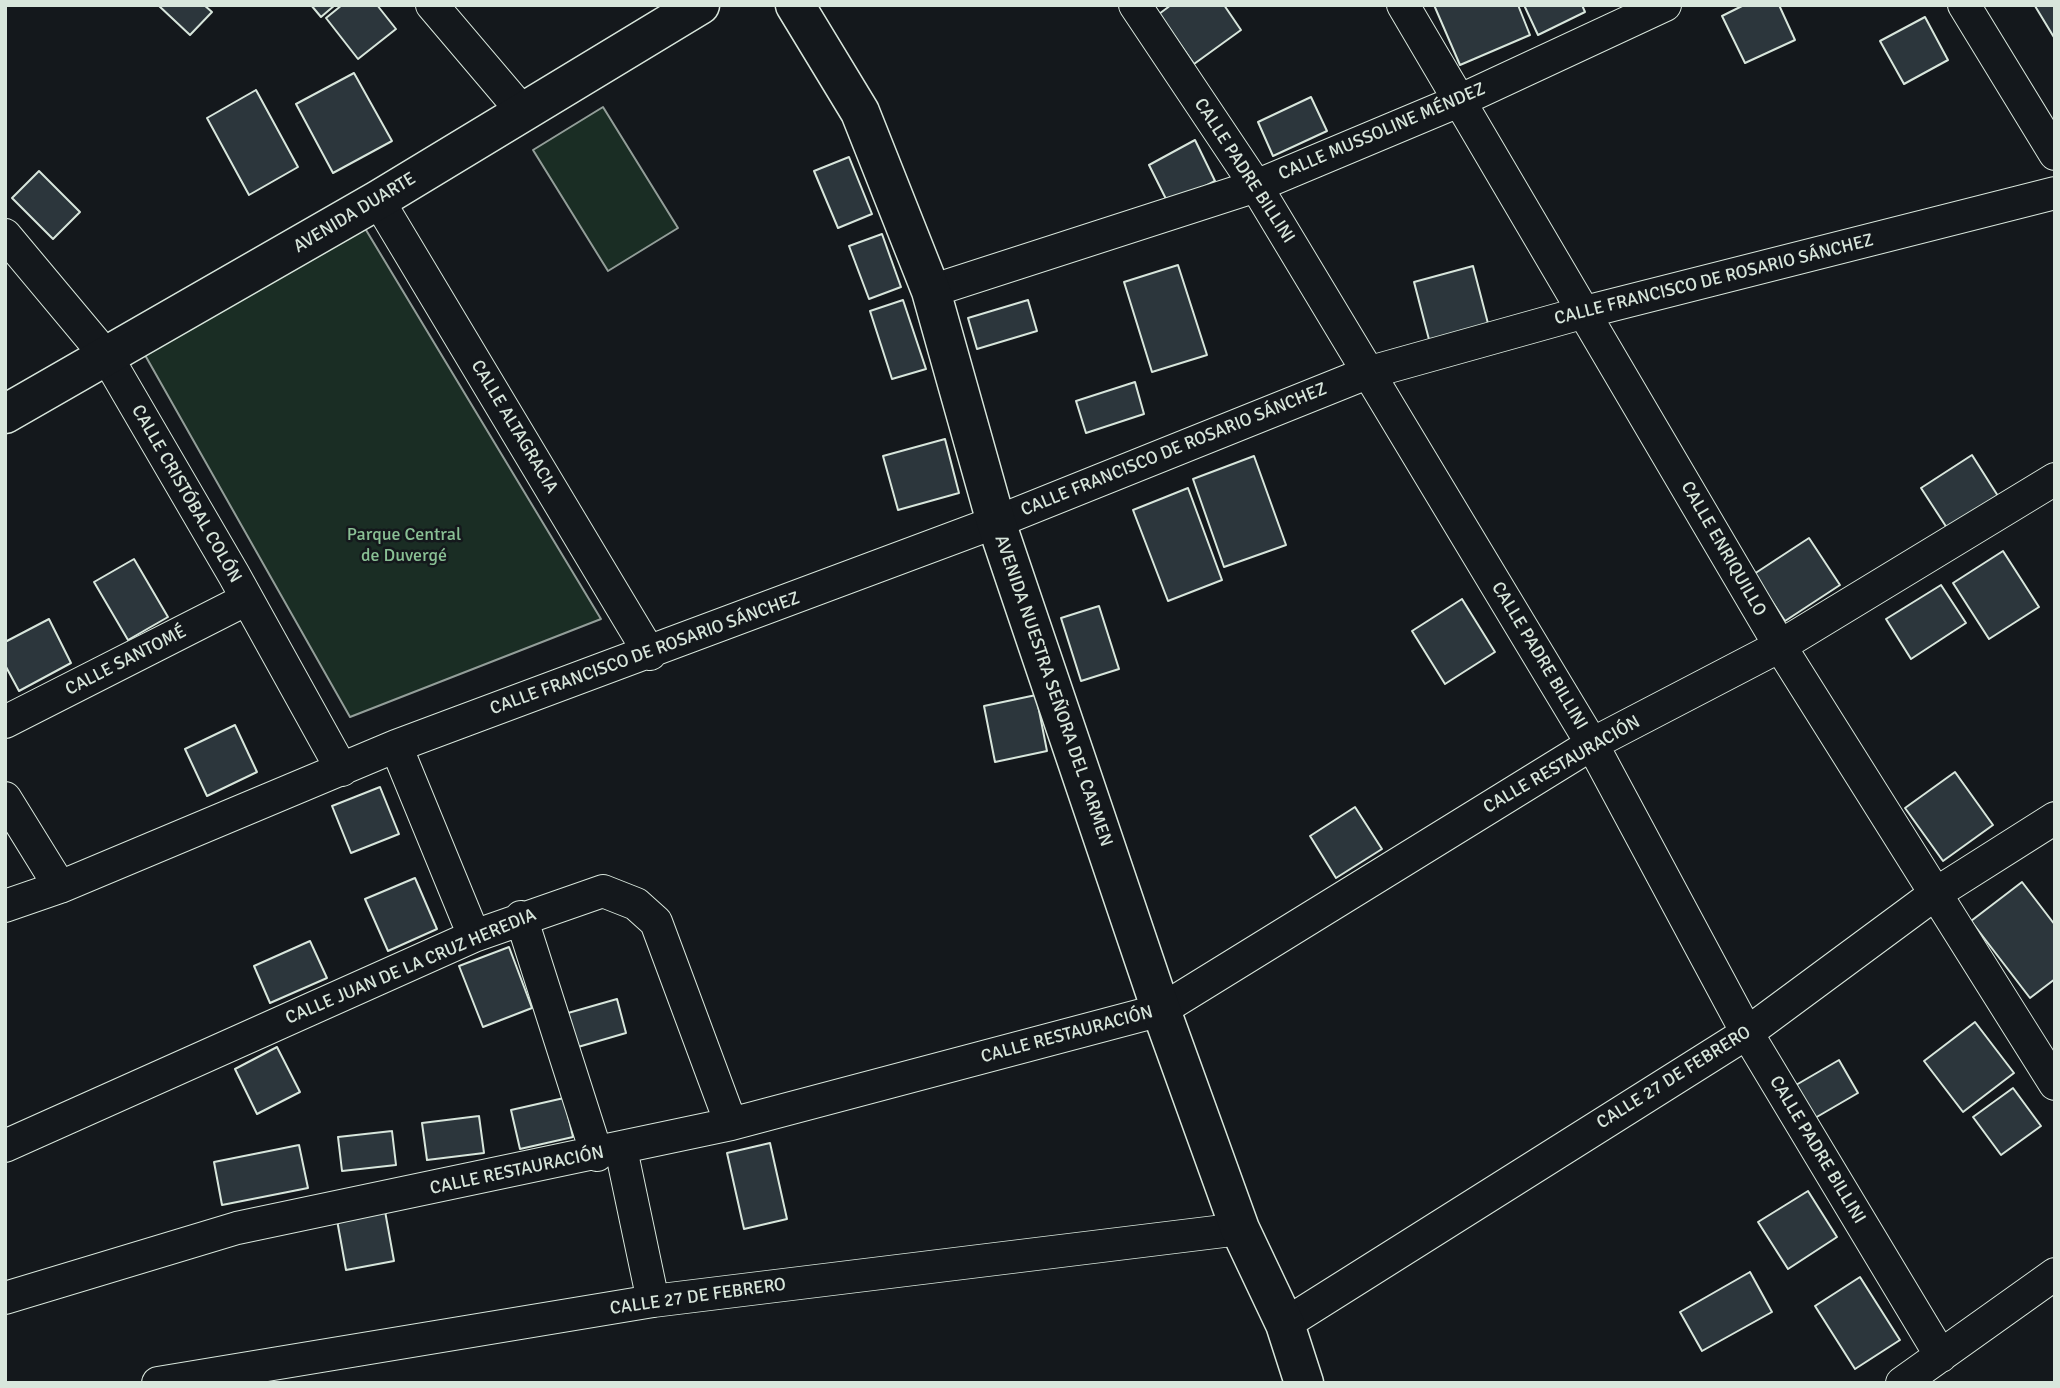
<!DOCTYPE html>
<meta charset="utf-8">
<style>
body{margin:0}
#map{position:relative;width:2060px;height:1388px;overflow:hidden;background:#14181c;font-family:Signika,sans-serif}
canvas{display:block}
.frame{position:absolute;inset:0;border:7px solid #d8e6dc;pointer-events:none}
</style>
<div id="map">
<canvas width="2060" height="1388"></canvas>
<div class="frame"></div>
</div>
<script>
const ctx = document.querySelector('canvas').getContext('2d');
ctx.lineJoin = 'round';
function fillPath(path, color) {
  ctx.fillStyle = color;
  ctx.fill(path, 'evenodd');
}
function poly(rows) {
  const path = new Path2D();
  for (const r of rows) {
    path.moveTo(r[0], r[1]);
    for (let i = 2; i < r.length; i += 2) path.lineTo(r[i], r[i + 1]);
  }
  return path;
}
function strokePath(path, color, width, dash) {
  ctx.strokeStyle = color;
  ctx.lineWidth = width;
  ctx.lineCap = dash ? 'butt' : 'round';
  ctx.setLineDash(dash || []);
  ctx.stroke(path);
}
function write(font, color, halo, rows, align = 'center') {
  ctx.font = font + ' Signika,sans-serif';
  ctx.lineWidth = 5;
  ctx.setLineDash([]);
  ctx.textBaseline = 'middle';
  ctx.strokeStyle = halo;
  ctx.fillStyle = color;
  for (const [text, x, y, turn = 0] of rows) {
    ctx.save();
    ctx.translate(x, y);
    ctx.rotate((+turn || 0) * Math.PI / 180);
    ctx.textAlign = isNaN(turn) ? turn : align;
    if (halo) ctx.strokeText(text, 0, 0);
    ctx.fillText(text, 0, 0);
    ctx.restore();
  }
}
const green = poly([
 [603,107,678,228,608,271,533,150,603,107],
 [363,225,601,619,350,717,141,348,363,225]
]);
const building = poly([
 [158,5,204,5,212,12,190,35,158,5],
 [311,5,335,5,321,17,311,5],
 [342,5,377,5,396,29,358,59,326,18,342,5],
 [1171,5,1224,5,1241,30,1194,64,1159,14,1171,5],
 [1434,5,1518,5,1530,35,1460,65,1434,5],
 [1524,5,1582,5,1585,12,1538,35,1524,5],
 [1744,5,1779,5,1795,40,1745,63,1722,16,1744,5],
 [2055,5,2055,39,2035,6,2055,5],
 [1925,17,1948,60,1904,84,1880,41,1925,17],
 [354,73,392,141,333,173,296,104,354,73],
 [256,90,298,167,249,195,207,118,256,90],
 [1311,97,1327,131,1273,156,1258,122,1311,97],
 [1195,140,1215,181,1169,205,1149,165,1195,140],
 [849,157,872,214,838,228,814,171,849,157],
 [39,171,80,212,53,239,12,198,39,171],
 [882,234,901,287,869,299,849,246,882,234],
 [1178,265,1207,355,1152,372,1124,282,1178,265],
 [1473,266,1491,335,1432,351,1414,282,1473,266],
 [903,300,926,369,892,379,870,311,903,300],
 [1028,300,1037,331,977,349,968,318,1028,300],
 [1135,382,1144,414,1086,433,1076,401,1135,382],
 [945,439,959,493,898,510,883,456,945,439],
 [1972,455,1998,496,1947,528,1921,488,1972,455],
 [1254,456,1286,545,1224,567,1193,479,1254,456],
 [1188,488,1222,580,1168,601,1133,510,1188,488],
 [1809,538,1840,585,1785,621,1754,574,1809,538],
 [2003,551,2039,607,1989,639,1953,583,2003,551],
 [134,559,168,617,128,640,94,582,134,559],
 [1941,585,1966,623,1911,659,1886,619,1941,585],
 [1462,599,1495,652,1445,684,1412,631,1462,599],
 [1099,606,1119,669,1081,681,1061,618,1099,606],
 [49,619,71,663,19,691,5,665,5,642,49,619],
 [1036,695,1047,751,995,762,984,706,1036,695],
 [235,725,257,772,207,796,185,749,235,725],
 [1955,772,1993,825,1943,861,1905,808,1955,772],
 [380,787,399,834,351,853,332,806,380,787],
 [1355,807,1382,849,1336,878,1310,836,1355,807],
 [415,878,437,929,388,951,365,899,415,878],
 [2022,882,2055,925,2055,979,2030,998,1971,921,2022,882],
 [310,941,327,978,270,1003,254,966,310,941],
 [509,947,532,1008,483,1027,459,966,509,947],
 [617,999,626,1033,578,1047,568,1013,617,999],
 [1975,1022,2014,1073,1963,1112,1924,1061,1975,1022],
 [277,1047,300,1092,257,1114,235,1069,277,1047],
 [1839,1060,1858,1093,1815,1118,1796,1085,1839,1060],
 [2013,1088,2041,1126,2001,1155,1973,1117,2013,1088],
 [564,1098,573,1137,520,1149,511,1110,564,1098],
 [479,1116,484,1153,427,1160,422,1123,479,1116],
 [392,1131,396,1165,342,1171,338,1137,392,1131],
 [770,1143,787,1219,744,1229,727,1153,770,1143],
 [299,1145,308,1188,222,1205,214,1162,299,1145],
 [1808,1191,1837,1237,1788,1269,1758,1222,1808,1191],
 [385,1211,394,1261,346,1270,337,1220,385,1211],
 [1750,1272,1772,1312,1702,1351,1680,1312,1750,1272],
 [1860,1277,1900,1340,1855,1369,1815,1306,1860,1277]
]);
const street = poly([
 [432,5,522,111],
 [1135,5,1256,186,1592,744,1747,1033,1941,1356],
 [1403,5,1780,646,2055,1084],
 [1964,5,2055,154],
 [378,200,650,654],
 [5,235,107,357,234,575,342,770],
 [931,291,1256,186,1461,100,1665,5],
 [5,722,247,599],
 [396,746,474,936],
 [5,798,60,887],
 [5,906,60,887,396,746,996,522,1367,373,1585,312,2055,193],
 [521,917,597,1155],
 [5,1146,474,936,603,891,636,904,656,922,731,1124],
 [621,1149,653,1301],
 [5,1298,237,1228,731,1124,1161,1010,1592,744,1780,646,2055,479],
 [1285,1324,1747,1033,1935,894,2055,818],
 [158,1383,653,1301,1240,1229],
 [1902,1383,2055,1274]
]);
const primary = poly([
 [795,5,860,112,931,291,996,522,1161,1010,1240,1229,1285,1324,1304,1383],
 [5,414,378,200,700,5]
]);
const streetNames = [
 ["CALLE MUSSOLINE MÉNDEZ",1382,132,-23],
 ["CALLE PADRE BILLINI",1244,171,57],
 ["AVENIDA DUARTE",355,213,-31],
 ["CALLE FRANCISCO DE ROSARIO SÁNCHEZ",1714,280,-14],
 ["CALLE ALTAGRACIA",514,427,59],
 ["CALLE FRANCISCO DE ROSARIO SÁNCHEZ",1174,450,-22],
 ["CALLE CRISTÓBAL COLÓN",186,494,60],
 ["CALLE ENRIQUILLO",1723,549,60],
 ["CALLE FRANCISCO DE ROSARIO SÁNCHEZ",645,654,-20],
 ["CALLE PADRE BILLINI",1539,656,59],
 ["CALLE SANTOMÉ",126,661,-27],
 ["AVENIDA NUESTRA SEÑORA DEL CARMEN",1053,691,71],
 ["CALLE RESTAURACIÓN",1562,765,-30],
 ["CALLE JUAN DE LA CRUZ HEREDIA",411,967,-23],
 ["CALLE RESTAURACIÓN",1067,1035,-15],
 ["CALLE 27 DE FEBRERO",1674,1078,-32],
 ["CALLE PADRE BILLINI",1817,1150,59],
 ["CALLE RESTAURACIÓN",517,1171,-12],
 ["CALLE 27 DE FEBRERO",698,1297,-8]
];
const parkNames = [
 ["Parque Central",404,535],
 ["de Duvergé",404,556]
];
fillPath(green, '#1a2d24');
strokePath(green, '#939e99', 2);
fillPath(building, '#2c363c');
strokePath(building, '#d8e6dc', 2);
strokePath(street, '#d8e6dc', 34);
strokePath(primary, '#d8e6dc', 41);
strokePath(street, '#14181c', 32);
strokePath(primary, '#14181c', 38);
write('18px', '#d8e6dc', '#14181c', streetNames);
write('18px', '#8ac095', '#14181c', parkNames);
</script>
